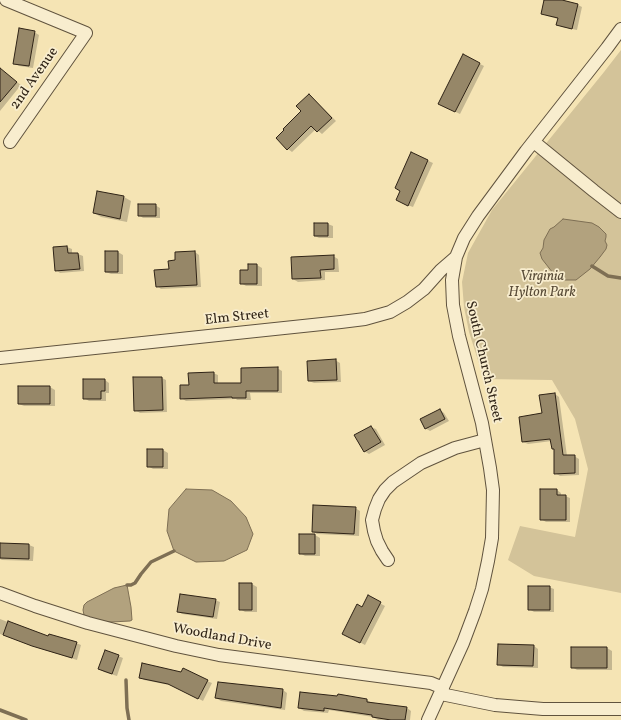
<!DOCTYPE html>
<style>
body{margin:0}
canvas{display:block;background:#f5e4b4}
</style>
<canvas width="621" height="720"></canvas>
<script>
const ctx = document.querySelector('canvas').getContext('2d');
ctx.lineJoin = 'round';
function fillPath(path, color) {
  ctx.fillStyle = color;
  ctx.fill(path, 'evenodd');
}
function poly(rows) {
  const path = new Path2D();
  for (const r of rows) {
    path.moveTo(r[0], r[1]);
    for (let i = 2; i < r.length; i += 2) path.lineTo(r[i], r[i + 1]);
  }
  return path;
}
function strokePath(path, color, width, dash) {
  ctx.strokeStyle = color;
  ctx.lineWidth = width;
  ctx.lineCap = dash ? 'butt' : 'round';
  ctx.setLineDash(dash || []);
  ctx.stroke(path);
}
function write(font, color, halo, rows, align = 'center') {
  ctx.font = font + ' Vollkorn,serif';
  ctx.lineWidth = 3.5;
  ctx.setLineDash([]);
  ctx.textBaseline = 'middle';
  ctx.strokeStyle = halo;
  ctx.fillStyle = color;
  for (const [text, x, y, turn = 0] of rows) {
    ctx.save();
    ctx.translate(x, y);
    ctx.rotate((+turn || 0) * Math.PI / 180);
    ctx.textAlign = isNaN(turn) ? turn : align;
    if (halo) ctx.strokeText(text, 0, 0);
    ctx.fillText(text, 0, 0);
    ctx.restore();
  }
}
const green = poly([
 [621,50,621,593,534,576,508,560,520,526,575,537,588,469,575,419,552,380,484,379,469,332,464,307,462,282,468,253,492,210,604,72]
]);
const water = poly([
 [563,219,592,223,599,227,606,234,606,237,605,241,607,245,606,249,600,257,590,269,576,280,565,280,554,276,553,273,542,259,540,253,543,248,544,240,550,229,554,227,563,219],
 [186,489,212,490,231,501,246,517,253,534,247,550,224,561,196,562,174,551,167,531,169,509,186,489],
 [127,585,131,607,132,620,130,621,111,622,92,621,84,615,83,610,84,605,87,602,114,588,127,585]
]);
const shadow = poly([
 [545,0,558,0,578,5,582,7,577,30,562,27,557,24,558,19,547,16,542,13],
 [34,32,39,35,33,68,19,66,14,63],
 [464,56,484,66,460,114,443,106],
 [3,72,21,85,0,111,0,76],
 [309,95,313,98,336,121,322,134,316,129,292,152,288,149],
 [411,153,433,163,413,207,402,203],
 [98,192,124,197,131,201,127,222,101,217,94,213],
 [155,205,160,208,160,218,143,218,139,215],
 [315,224,328,224,333,226,333,238,319,238,315,236],
 [67,247,72,249,72,254,78,254,83,256,84,271,60,273,56,270],
 [106,252,118,252,123,255,123,274,111,274,106,272],
 [195,252,199,255,201,287,161,289,157,286,176,261],
 [333,256,338,259,339,272,325,272,325,280,298,282,293,279],
 [249,265,257,265,262,268,262,286,246,286,241,283,249,271],
 [335,360,340,363,341,382,314,383,309,381],
 [277,368,282,371,282,393,250,393,251,400,237,400,236,399,186,401,181,398,190,386,213,373,218,375,218,384,242,384],
 [162,378,166,380,167,412,140,413,135,410],
 [105,380,109,383,109,393,106,393,106,401,89,401,84,398],
 [50,387,55,390,55,406,24,406,19,404],
 [555,394,559,397,567,456,574,456,579,459,579,475,560,476,555,473,555,449,552,448,552,441,528,444,523,442,543,414],
 [440,410,444,413,449,421,430,431,425,428],
 [371,427,376,429,385,445,369,454,364,451],
 [148,450,163,450,168,453,168,469,153,469,148,466],
 [557,490,561,493,561,496,565,496,570,498,570,522,546,522,541,519],
 [355,508,360,511,359,536,317,534,313,532],
 [300,535,315,535,320,538,320,556,305,556,300,553],
 [0,544,29,545,34,547,33,561,2,560,0,559],
 [252,584,257,587,257,612,245,612,240,609],
 [549,587,554,589,554,612,534,612,529,609],
 [368,597,385,606,365,645,348,636],
 [215,600,220,602,217,619,182,614,178,611],
 [0,619,49,638,76,643,81,645,77,660,38,648,0,634],
 [534,646,538,649,538,668,503,667,498,664],
 [572,648,607,648,612,651,612,670,577,670,572,667],
 [118,656,123,658,117,676,104,672,100,669],
 [140,677,207,681,212,683,203,701,174,686,144,680],
 [283,690,287,693,285,710,221,701,216,698],
 [338,696,367,700,372,703,407,708,411,711,410,720,378,720,373,717,329,710,328,713,304,711,299,708,338,697]
]);
const stream = poly([
 [592,266,608,276,621,278],
 [127,585,131,585,135,583,141,574,151,562,174,551],
 [126,680,127,708,129,720],
 [0,710,26,720]
]);
const building = poly([
 [544,0,562,0,578,4,572,29,556,25,558,18,541,14,544,0],
 [19,28,35,31,29,66,13,64,19,28],
 [463,54,480,63,455,112,438,104,463,54],
 [0,68,17,82,0,102,0,68],
 [309,94,332,118,317,132,311,126,287,150,276,138,284,130,283,129,301,111,296,106,309,94],
 [411,152,428,160,408,206,396,200,400,191,395,188,411,152],
 [97,191,124,196,120,219,93,213,97,191],
 [138,204,156,204,156,216,138,216,138,204],
 [314,223,328,223,328,236,314,236,314,223],
 [67,246,68,253,78,253,80,269,55,271,53,247,67,246],
 [105,251,118,251,118,272,105,272,105,251],
 [195,251,197,285,156,287,154,270,169,269,168,261,175,260,175,252,195,251],
 [334,255,334,269,320,270,321,278,292,279,291,257,334,255],
 [248,264,257,264,257,284,240,284,240,270,248,270,248,264],
 [336,359,337,380,308,381,307,361,336,359],
 [278,367,278,391,246,391,246,398,232,398,232,397,180,399,180,385,189,385,188,373,214,372,214,383,241,383,241,368,278,367],
 [133,377,162,377,163,410,134,411,133,377],
 [83,379,105,379,105,391,101,391,101,399,83,399,83,379],
 [18,386,50,386,50,404,18,404,18,386],
 [555,393,563,455,575,455,575,473,554,474,554,449,552,449,550,439,522,442,519,417,542,413,539,395,555,393],
 [440,409,445,419,425,429,420,419,440,409],
 [371,426,381,442,364,452,354,435,371,426],
 [147,449,163,449,163,467,147,467,147,449],
 [540,489,557,489,557,495,566,495,566,520,540,520,540,489],
 [313,505,356,507,354,534,312,532,313,505],
 [299,534,315,534,315,554,299,554,299,534],
 [0,543,29,544,29,559,0,558,0,543],
 [239,583,252,583,252,610,239,610,239,583],
 [528,586,550,586,550,610,528,610,528,586],
 [180,594,216,599,213,617,177,612,180,594],
 [368,595,381,602,360,643,342,634,357,604,362,607,368,595],
 [8,621,48,636,49,634,77,642,72,658,32,646,3,635,8,621],
 [498,644,534,645,533,666,497,665,498,644],
 [571,647,607,647,607,668,571,668,571,647],
 [105,650,119,655,112,674,98,669,105,650],
 [142,663,181,672,183,668,208,680,198,699,168,684,139,678,142,663],
 [218,682,283,689,281,708,215,698,218,682],
 [300,692,337,696,338,694,367,699,367,702,407,707,405,720,391,720,372,717,372,715,324,708,324,711,298,708,300,692]
]);
const minor = poly([
 [6,0,86,33,10,142],
 [534,142,594,191,621,212],
 [0,358,341,322,365,319,390,312,407,302,424,289,441,270,456,257],
 [388,560,382,551,377,541,374,531,372,520,375,509,379,499,385,490,393,482,421,463,455,448,485,440],
 [0,593,35,606,88,623,176,646,219,655,431,683,443,688],
 [441,694,495,705,543,709,621,709],
 [428,720,463,643,475,611,482,589,488,561,492,538,493,490,490,468,482,423,459,336,453,305,452,280,456,257,464,238,478,216,526,151,607,48,621,29]
]);
const streetNames = [
 ["2nd Avenue",35,79,-55],
 ["Elm Street",237,318,-6],
 ["South Church Street",483,362,77],
 ["Woodland Drive",222,638,10]
];
const parkNames = [
 ["Virginia",542,277],
 ["Hylton Park",542,293]
];
fillPath(green, '#d3c399');
fillPath(water, '#b2a27e');
strokePath(water, '#7e6f54', 1);
fillPath(shadow, '#0003');
strokePath(stream, '#7e6f54', 3.5);
fillPath(building, '#968768');
strokePath(building, '#2f2316', 1);
strokePath(minor, '#60533e', 14);
strokePath(minor, '#f8edce', 12);
write('14px', '#2f2316', '#f8edce', streetNames);
write('italic 14px', '#584b37', '#f8edce', parkNames);
</script>
